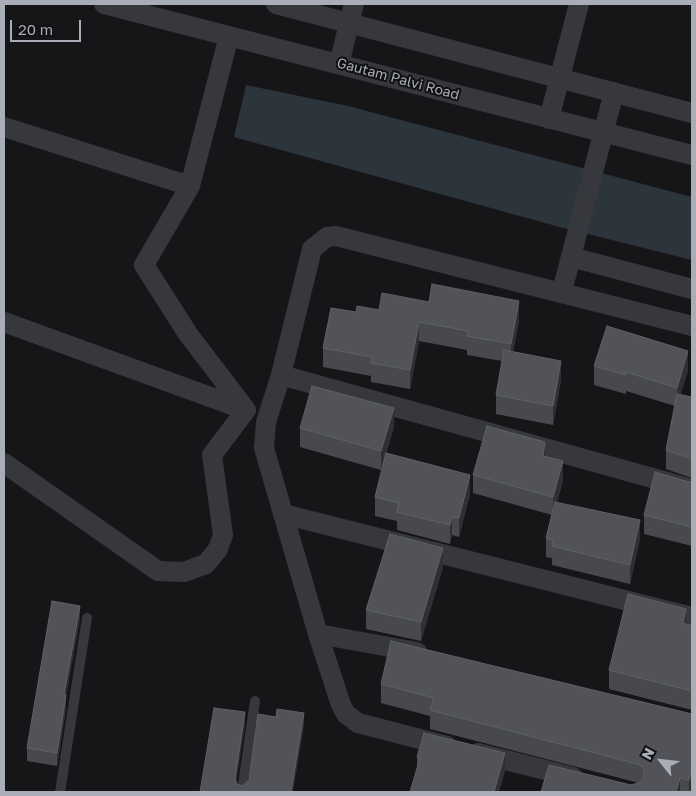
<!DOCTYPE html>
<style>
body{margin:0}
#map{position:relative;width:696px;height:796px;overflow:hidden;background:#161618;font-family:"Golos Text",sans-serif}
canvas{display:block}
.frame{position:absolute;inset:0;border:5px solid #a8adb8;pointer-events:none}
.north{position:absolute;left:636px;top:736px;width:50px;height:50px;-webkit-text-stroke:4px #111113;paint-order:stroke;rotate:299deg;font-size:14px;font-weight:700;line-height:20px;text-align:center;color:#a8adb8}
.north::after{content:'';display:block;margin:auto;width:18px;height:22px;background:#a8adb8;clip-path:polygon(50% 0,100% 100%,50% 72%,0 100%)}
.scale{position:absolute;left:10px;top:20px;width:71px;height:22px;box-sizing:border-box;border:2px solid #a8adb8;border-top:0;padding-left:6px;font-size:15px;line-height:18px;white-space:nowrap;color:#a8adb8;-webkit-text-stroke:4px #111113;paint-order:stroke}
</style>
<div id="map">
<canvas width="696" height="796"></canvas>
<div class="frame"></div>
<div class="north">N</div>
<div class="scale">20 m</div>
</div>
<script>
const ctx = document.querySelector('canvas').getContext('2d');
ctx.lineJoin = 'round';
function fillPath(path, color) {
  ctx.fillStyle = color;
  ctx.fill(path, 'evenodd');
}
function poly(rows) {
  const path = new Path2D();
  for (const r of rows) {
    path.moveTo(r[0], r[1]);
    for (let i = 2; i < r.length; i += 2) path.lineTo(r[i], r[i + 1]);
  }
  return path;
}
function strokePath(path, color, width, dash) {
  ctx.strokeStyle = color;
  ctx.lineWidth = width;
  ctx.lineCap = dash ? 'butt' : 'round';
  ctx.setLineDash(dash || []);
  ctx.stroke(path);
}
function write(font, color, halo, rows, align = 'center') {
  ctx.font = font + ' "Golos Text",sans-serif';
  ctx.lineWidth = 4;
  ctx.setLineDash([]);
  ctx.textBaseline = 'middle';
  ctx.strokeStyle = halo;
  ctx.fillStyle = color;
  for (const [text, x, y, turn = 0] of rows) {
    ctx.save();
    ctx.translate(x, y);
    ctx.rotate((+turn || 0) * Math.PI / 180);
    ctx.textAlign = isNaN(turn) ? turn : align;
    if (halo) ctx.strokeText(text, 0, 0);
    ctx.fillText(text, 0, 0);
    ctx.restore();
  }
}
const water = poly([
 [246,85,348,106,692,197,692,260,556,226,234,137]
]);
const lane = poly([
 [60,792,87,618],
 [242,792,255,701]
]);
const street = poly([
 [104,4,692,155],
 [276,4,692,113],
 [339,64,354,4],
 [549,119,579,4],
 [4,127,190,186],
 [571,257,692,289],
 [562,291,614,92],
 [4,322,246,410],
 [281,375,692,489],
 [4,463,158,571,184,572,206,564,218,549,223,535,212,455,246,410,188,334,144,265,190,186,229,36],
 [283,514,692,617],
 [318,634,417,652],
 [447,746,358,723,346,714,341,705,318,634,264,448,266,422,281,375,312,249,327,237,336,236,692,326],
 [478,753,573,777]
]);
const wall = poly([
 [379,310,519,320,513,352,561,380,553,425,496,414,496,395,502,361,467,355,467,350,419,341,410,389,371,382,371,376,323,367,323,348,356,312],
 [594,366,688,370,680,395,692,397,692,478,666,469,666,450,675,406,626,391,626,394,594,385],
 [394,427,386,453,470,494,459,537,452,535,450,544,397,530,397,521,375,516,375,497,385,456,381,470,300,447,300,428],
 [545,457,563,480,557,502,640,539,630,584,552,565,552,558,546,557,546,538,552,515,473,493,473,475],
 [692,481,692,546,644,534,644,515,689,482],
 [443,567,421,641,366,629,366,610],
 [80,619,66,695,66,708,57,766,27,761,27,748],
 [686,624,692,626,692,710,609,689,609,670],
 [381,684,692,714,691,792,541,792,631,785,639,783,430,729,430,716,381,703],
 [417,757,505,772,417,769]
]);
const shadedWall = poly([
 [519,301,519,320,511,363,511,344],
 [419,322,419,341,410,389,410,370],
 [688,351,688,370,677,407,677,388],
 [561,361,561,380,553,425,553,406],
 [394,408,394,427,381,470,381,451],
 [545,442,545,461,543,456],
 [563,461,563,480,553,516,553,497],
 [470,475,470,494,459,537,459,518],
 [452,517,452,535,450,544,450,525],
 [640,520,640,539,630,584,630,565],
 [443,548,443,567,421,641,421,622],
 [80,606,80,619,64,707,64,694],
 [686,609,686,628,683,623],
 [66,695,66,708,57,766,57,753],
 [245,712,245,725,235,791,235,778],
 [304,713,304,726,293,792,291,792],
 [505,753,505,772,499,792,494,792],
 [692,770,692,788,691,792,689,792,689,780],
 [680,778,680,792,676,792]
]);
const building = poly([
 [432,284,519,301,511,344,467,336,468,331,419,322,410,370,371,363,372,357,323,348,331,308,356,312,357,306,379,310,382,293,429,302,432,284],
 [607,326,688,351,677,388,626,372,626,375,594,366,607,326],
 [504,350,561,361,553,406,496,395,504,350],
 [312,386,394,408,381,451,300,428,312,386],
 [677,394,692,397,692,459,666,450,677,394],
 [487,426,545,442,543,456,563,461,553,497,473,475,487,426],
 [386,453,470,475,459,518,452,517,450,525,397,512,399,503,375,497,386,453],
 [655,472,689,482,692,481,692,527,644,515,655,472],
 [555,502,640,520,630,565,552,546,553,540,546,538,555,502],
 [390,534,443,548,421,622,366,610,390,534],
 [628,594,686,609,683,623,692,626,692,691,609,670,628,594],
 [52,601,80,606,64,694,66,695,57,753,27,748,52,601],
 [391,641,692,714,692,770,689,780,680,778,676,792,541,792,549,765,631,785,641,782,644,777,644,770,641,765,430,710,434,698,381,684,391,641],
 [214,708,245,712,235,778,237,784,242,786,249,780,258,714,276,717,277,709,304,713,291,792,200,792,214,708],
 [424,733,505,753,494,792,410,792,420,758,417,757,424,733]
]);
const streetNames = [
 ["Gautam Palvi Road",398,79,15]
];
fillPath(water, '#2c353c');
strokePath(lane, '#37383d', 10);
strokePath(street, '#37383d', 20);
fillPath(wall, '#47494d');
fillPath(shadedWall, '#2f3033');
fillPath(building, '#525359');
strokePath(building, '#5f6168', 1);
write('14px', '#a8adb8', '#111113', streetNames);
</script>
